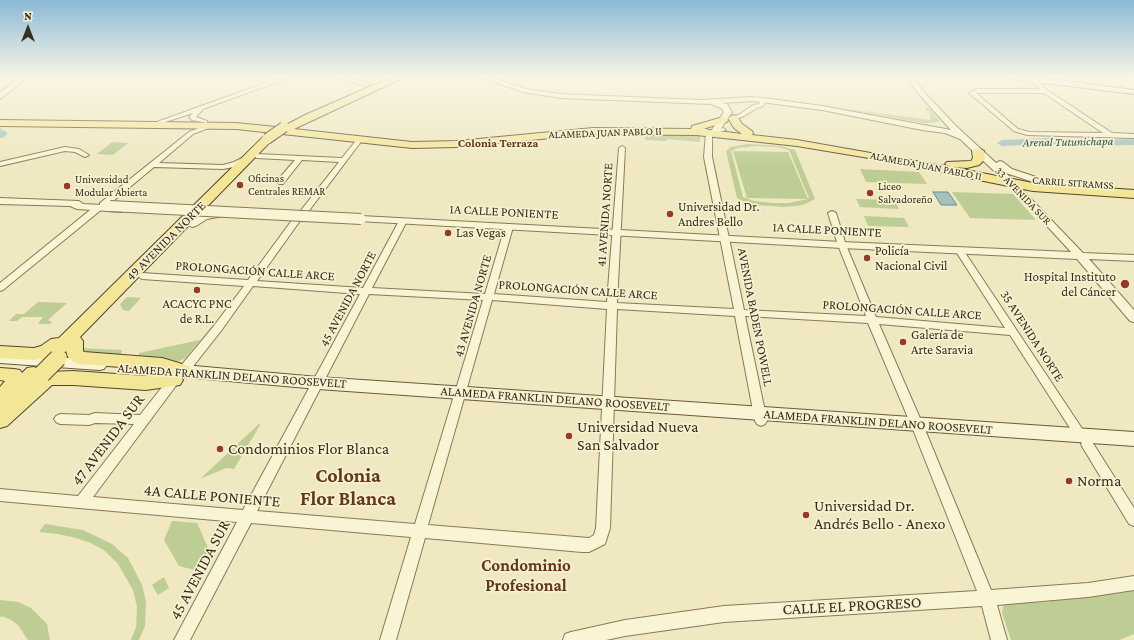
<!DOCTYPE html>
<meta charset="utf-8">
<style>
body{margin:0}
#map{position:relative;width:1134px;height:640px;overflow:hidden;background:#efe8c1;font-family:"Crimson Pro",serif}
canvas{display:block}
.north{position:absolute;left:8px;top:8px;width:40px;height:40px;-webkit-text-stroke:3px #f6f1d0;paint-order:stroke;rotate:0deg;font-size:11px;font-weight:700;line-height:16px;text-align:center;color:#372e1d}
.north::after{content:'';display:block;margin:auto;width:14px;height:18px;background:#372e1d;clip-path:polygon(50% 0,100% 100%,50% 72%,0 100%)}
</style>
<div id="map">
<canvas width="1134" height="640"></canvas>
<div class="north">N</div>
</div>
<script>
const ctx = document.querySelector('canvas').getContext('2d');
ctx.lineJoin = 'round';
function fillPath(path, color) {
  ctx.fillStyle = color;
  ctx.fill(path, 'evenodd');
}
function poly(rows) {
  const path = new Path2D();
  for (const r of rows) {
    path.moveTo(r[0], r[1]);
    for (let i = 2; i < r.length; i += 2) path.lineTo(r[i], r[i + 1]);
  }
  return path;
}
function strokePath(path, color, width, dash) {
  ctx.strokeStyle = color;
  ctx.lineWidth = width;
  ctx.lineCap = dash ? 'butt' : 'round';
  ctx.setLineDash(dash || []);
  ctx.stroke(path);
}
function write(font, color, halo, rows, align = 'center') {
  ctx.font = font + ' "Crimson Pro",serif';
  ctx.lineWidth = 3.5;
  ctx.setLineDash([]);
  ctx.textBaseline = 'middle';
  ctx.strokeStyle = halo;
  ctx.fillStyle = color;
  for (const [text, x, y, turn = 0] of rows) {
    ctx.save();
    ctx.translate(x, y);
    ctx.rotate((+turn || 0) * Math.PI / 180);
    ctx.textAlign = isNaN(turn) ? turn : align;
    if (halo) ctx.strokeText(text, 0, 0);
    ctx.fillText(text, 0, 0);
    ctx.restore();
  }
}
const green = poly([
 [925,107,929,108,940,121,933,123,923,123,840,108,930,120,930,113,925,109],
 [645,133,700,135,700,142,667,139,666,141,645,140],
 [112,142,128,143,113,155,97,154],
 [748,144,781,146,795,150,815,199,803,205,785,207,757,205,747,203,737,198,726,151,731,147],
 [756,146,777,147,789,150,809,198,808,199,788,152,733,151,747,198,808,199,789,203,772,203,754,201,743,197,731,151,738,148],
 [860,169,919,172,927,184,866,182],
 [952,192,1013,194,1036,220,970,218],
 [856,199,894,200,899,209,860,207],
 [864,216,904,218,909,227,868,226],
 [127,297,141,298,129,311,123,310,120,304],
 [38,302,67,303,48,320,52,322,50,324,38,324,43,317,22,317,17,321,9,321,16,314,24,314],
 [200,340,185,358,180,361,171,363,139,360,139,353],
 [78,348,122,350,120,359,82,355],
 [259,424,260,425,234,469,226,468,200,479],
 [172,521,197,523,209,550,198,571,179,566,164,540],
 [45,524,83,530,112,544,128,558,142,585,146,602,145,626,139,640,131,640,136,627,137,607,133,590,118,564,105,551,91,543,76,538,58,534,39,532],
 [164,577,169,588,158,595,152,585],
 [1134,590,1134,634,1119,640,1011,640,1002,613,1003,607,1005,604,1009,603,1045,602],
 [0,600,18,602,31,608,47,624,50,640,28,640,18,625,11,620,1,616,0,618]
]);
const water = poly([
 [933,192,948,192,957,205,941,205,933,192]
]);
const river = poly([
 [0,128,8,133,4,137,0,138,0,128],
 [1046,138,1083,140,1134,139,1134,145,1083,146,1046,144,1002,146,997,143,1002,140,1046,138]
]);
const minor = poly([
 [282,77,291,77,203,109,196,117,207,121,207,123,192,120,189,117,193,113,159,124,154,123,282,77],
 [334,77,345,77,370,84,367,86,334,77],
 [1032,79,1036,79,1047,90,1112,133,1134,134,1134,138,1027,135,1014,131,969,93,977,89,1040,89,1032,81,1032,79],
 [976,93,1044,93,1103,133,1029,132,1018,129,976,93],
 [763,98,766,100,763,106,757,108,744,116,733,120,730,118,740,114,753,105,759,104,761,99,763,98],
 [212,123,214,124,214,126,193,134,159,163,223,165,234,162,248,155,250,156,250,158,239,166,223,169,154,167,106,207,101,207,101,210,3,290,0,291,0,283,95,206,100,206,100,203,189,132,212,123],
 [701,127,711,131,723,128,726,130,712,134,712,157,744,310,866,316,838,245,828,213,832,211,836,213,846,245,876,317,1005,328,955,250,956,248,962,248,1087,436,1085,439,1081,441,1077,439,1010,335,879,324,926,432,991,590,1088,583,1134,576,1134,590,1088,597,997,605,1007,640,991,640,982,606,724,622,625,636,606,640,563,640,565,634,571,632,625,620,724,606,977,591,914,432,868,323,745,316,767,421,765,424,761,426,757,424,755,421,735,316,617,309,610,528,605,544,589,552,582,552,425,538,396,640,380,640,411,537,251,523,190,640,174,640,237,522,0,501,0,489,78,496,134,424,95,423,89,425,60,424,56,422,54,419,56,416,60,414,89,415,95,413,140,415,170,377,174,376,178,377,180,380,178,383,93,497,243,510,360,294,253,286,221,331,187,374,183,375,179,374,178,371,179,368,213,327,244,286,142,279,137,276,142,273,248,280,295,216,298,216,302,218,257,281,363,288,399,221,403,219,407,221,372,288,485,294,505,227,509,225,513,227,494,294,607,302,619,148,622,146,625,148,617,303,734,309,704,157,706,133,698,129,701,127],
 [369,294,483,300,415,524,257,511,369,294],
 [492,300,607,309,596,528,594,535,589,538,428,525,492,300],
 [358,138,363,139,305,216,302,216,298,214,339,162,302,160,283,184,280,184,276,182,295,160,257,158,253,156,257,154,342,158,358,138],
 [65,147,79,149,89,155,85,157,75,152,65,151,0,166,0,162,65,147],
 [1087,439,1091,440,1134,508,1134,526,1129,524,1083,448,1081,444,1083,440,1087,439]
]);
const tertiary = poly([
 [20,77,28,77,0,99,0,93,20,77],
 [479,77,490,77,526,89,560,94,701,100,753,97,763,98,822,106,951,130,917,92,907,77,914,77,922,90,955,125,996,163,1000,161,1003,162,1012,169,1036,177,1037,179,1033,182,1006,173,1083,253,1134,255,1134,261,1089,259,1134,310,1134,322,1130,321,1077,259,842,248,358,221,356,219,358,217,361,216,842,242,1071,252,1010,186,960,139,945,133,922,130,822,110,753,101,722,103,727,104,732,112,716,136,713,136,709,134,724,112,721,108,711,104,560,98,523,92,479,77],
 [0,198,79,201,83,204,122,206,127,209,122,212,77,209,70,206,0,204,0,198],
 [213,211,220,211,225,214,223,216,207,219,196,226,192,227,187,224,201,215,213,211]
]);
const secondary = poly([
 [1008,77,1035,77,1134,90,1134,94,1012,79,1008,77],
 [0,353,99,360,104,361,107,365,104,369,99,370,0,363,0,353],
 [172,364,318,377,1134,432,1134,446,318,389,172,376,167,374,164,370,167,366,172,364]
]);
const primary = poly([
 [392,77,405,77,294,129,412,142,457,141,593,128,691,129,692,126,723,117,727,118,728,120,727,122,702,129,742,134,734,128,728,118,733,115,737,116,742,124,752,131,753,133,752,135,797,140,950,167,945,164,947,162,971,161,973,158,972,151,978,148,984,151,985,159,979,165,967,168,951,167,1033,183,1134,190,1134,198,1033,191,875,159,797,146,696,135,593,134,457,147,412,148,236,129,0,126,0,120,236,123,286,128,286,125,305,115,392,77],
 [267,136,272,139,271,141,80,337,83,341,83,351,84,352,162,358,189,366,192,371,189,376,181,377,183,380,180,385,146,390,73,385,52,385,7,426,0,428,0,387,5,381,0,380,0,368,14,369,20,370,22,373,27,368,33,367,39,368,42,373,40,376,48,372,73,371,146,376,171,374,161,370,80,364,74,362,68,357,66,351,55,362,49,364,43,362,41,358,35,360,0,358,0,346,34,348,41,346,51,339,59,338,263,137,267,136]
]);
const tertiaryBridge = poly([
 [110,206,361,219]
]);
const primaryBridgeFar1 = poly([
 [267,139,284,127]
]);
const primaryBridge = poly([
 [42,374,58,358]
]);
const markers = [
 [240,185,4,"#983927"],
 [67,186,4,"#983927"],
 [870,193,4,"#983927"],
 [670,214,4,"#983927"],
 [448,233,4,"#983927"],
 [867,258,4,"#983927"],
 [1125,284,5,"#983927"],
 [197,290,4,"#983927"],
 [903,342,4,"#983927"],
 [569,436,4,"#983927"],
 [220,449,4,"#983927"],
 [1069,481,4,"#983927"],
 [806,515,4,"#983927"]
];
const farStreetnames = [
 ["ALAMEDA JUAN PABLO II",605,133,-2],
 ["ALAMEDA JUAN PABLO II",926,166,11],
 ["CARRIL SITRAMSS",1073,183,4],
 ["33 AVENIDA SUR",1023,196,46]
];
const farPoinames = [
 ["Oficinas",248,179],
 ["Centrales REMAR",248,192],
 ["Universidad",75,180],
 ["Modular Abierta",75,193],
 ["Liceo",878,187],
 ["Salvadoreño",878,200]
];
const farWaternames = [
 ["Arenal Tutunichapa",1068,142,-1]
];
const farNeighbourhoodnames = [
 ["Colonia Terraza",498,143]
];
const poiNames = [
 ["Universidad Dr.",678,207],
 ["Andres Bello",678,222],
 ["Las Vegas",456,233],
 ["Policía",875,251],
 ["Nacional Civil",875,266],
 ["Hospital Instituto",1116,277,"right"],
 ["del Cáncer",1116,292,"right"],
 ["ACACYC PNC",197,304,"center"],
 ["de R.L.",197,319,"center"],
 ["Galería de",911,335],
 ["Arte Saravia",911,350]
];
const streetNames = [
 ["1A CALLE PONIENTE",504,212,3],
 ["41 AVENIDA NORTE",605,215,-86],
 ["1A CALLE PONIENTE",827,230,3],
 ["49 AVENIDA NORTE",166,241,-45],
 ["PROLONGACIÓN CALLE ARCE",255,271,4],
 ["PROLONGACIÓN CALLE ARCE",578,290,4],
 ["45 AVENIDA NORTE",348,299,-62],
 ["43 AVENIDA NORTE",473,306,-74],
 ["PROLONGACIÓN CALLE ARCE",902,310,4],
 ["AVENIDA BADEN POWELL",755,317,79],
 ["35 AVENIDA NORTE",1032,336,57],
 ["ALAMEDA FRANKLIN DELANO ROOSEVELT",232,376,4],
 ["ALAMEDA FRANKLIN DELANO ROOSEVELT",555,399,4],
 ["ALAMEDA FRANKLIN DELANO ROOSEVELT",878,422,4]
];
const nearPoinames = [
 ["Universidad Nueva",577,427],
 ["San Salvador",577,445],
 ["Condominios Flor Blanca",228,449],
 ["Norma",1077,481],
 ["Universidad Dr.",814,506],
 ["Andrés Bello - Anexo",814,524]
];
const nearStreetnames = [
 ["47 AVENIDA SUR",108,440,-53],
 ["4A CALLE PONIENTE",212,496,5],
 ["45 AVENIDA SUR",200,570,-62],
 ["CALLE EL PROGRESO",852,606,-3]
];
const nearNeighbourhoodnames = [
 ["Condominio",526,566],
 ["Profesional",526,586]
];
const nearDistrictnames = [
 ["Colonia",348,476],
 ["Flor Blanca",348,499]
];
fillPath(green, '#bdcd94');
fillPath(water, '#a3c1bd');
strokePath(water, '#6a8f8c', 1);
fillPath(river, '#a3c1bd');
strokePath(minor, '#887a58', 2);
strokePath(tertiary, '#887a58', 2);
strokePath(secondary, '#6a5a3b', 2);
strokePath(primary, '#56472c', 2);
fillPath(minor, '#f9f4d4');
fillPath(tertiary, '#f9f4d4');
fillPath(secondary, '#f9f4d4');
fillPath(primary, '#f3e697');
strokePath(tertiaryBridge, '#887a58', 12, []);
strokePath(primaryBridgeFar1, '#56472c', 12, []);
strokePath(primaryBridge, '#56472c', 19, []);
strokePath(tertiaryBridge, '#f9f4d4', 10);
strokePath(primaryBridgeFar1, '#f3e697', 10);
strokePath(primaryBridge, '#f3e697', 17);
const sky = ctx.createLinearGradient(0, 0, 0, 167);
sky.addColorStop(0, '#8cb9d7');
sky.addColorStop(0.46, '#f8f5e3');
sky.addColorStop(1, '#f8f5e300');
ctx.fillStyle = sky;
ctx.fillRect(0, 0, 1134, 167);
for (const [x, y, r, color] of markers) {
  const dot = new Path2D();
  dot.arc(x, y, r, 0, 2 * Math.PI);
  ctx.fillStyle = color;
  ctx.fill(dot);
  strokePath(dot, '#f6f1d0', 1.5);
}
write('11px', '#372e1d', '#f6f1d0', farStreetnames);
write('11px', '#372e1d', '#f6f1d0', farPoinames, 'left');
write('italic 12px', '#2c5358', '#f6f1d0', farWaternames);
write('bold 12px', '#65371b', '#f6f1d0', farNeighbourhoodnames);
write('13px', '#372e1d', '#f6f1d0', poiNames, 'left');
write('13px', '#372e1d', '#f6f1d0', streetNames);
write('16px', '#372e1d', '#f6f1d0', nearPoinames, 'left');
write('16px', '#372e1d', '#f6f1d0', nearStreetnames);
write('bold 17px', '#65371b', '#f6f1d0', nearNeighbourhoodnames);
write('bold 20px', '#65371b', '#f6f1d0', nearDistrictnames);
</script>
